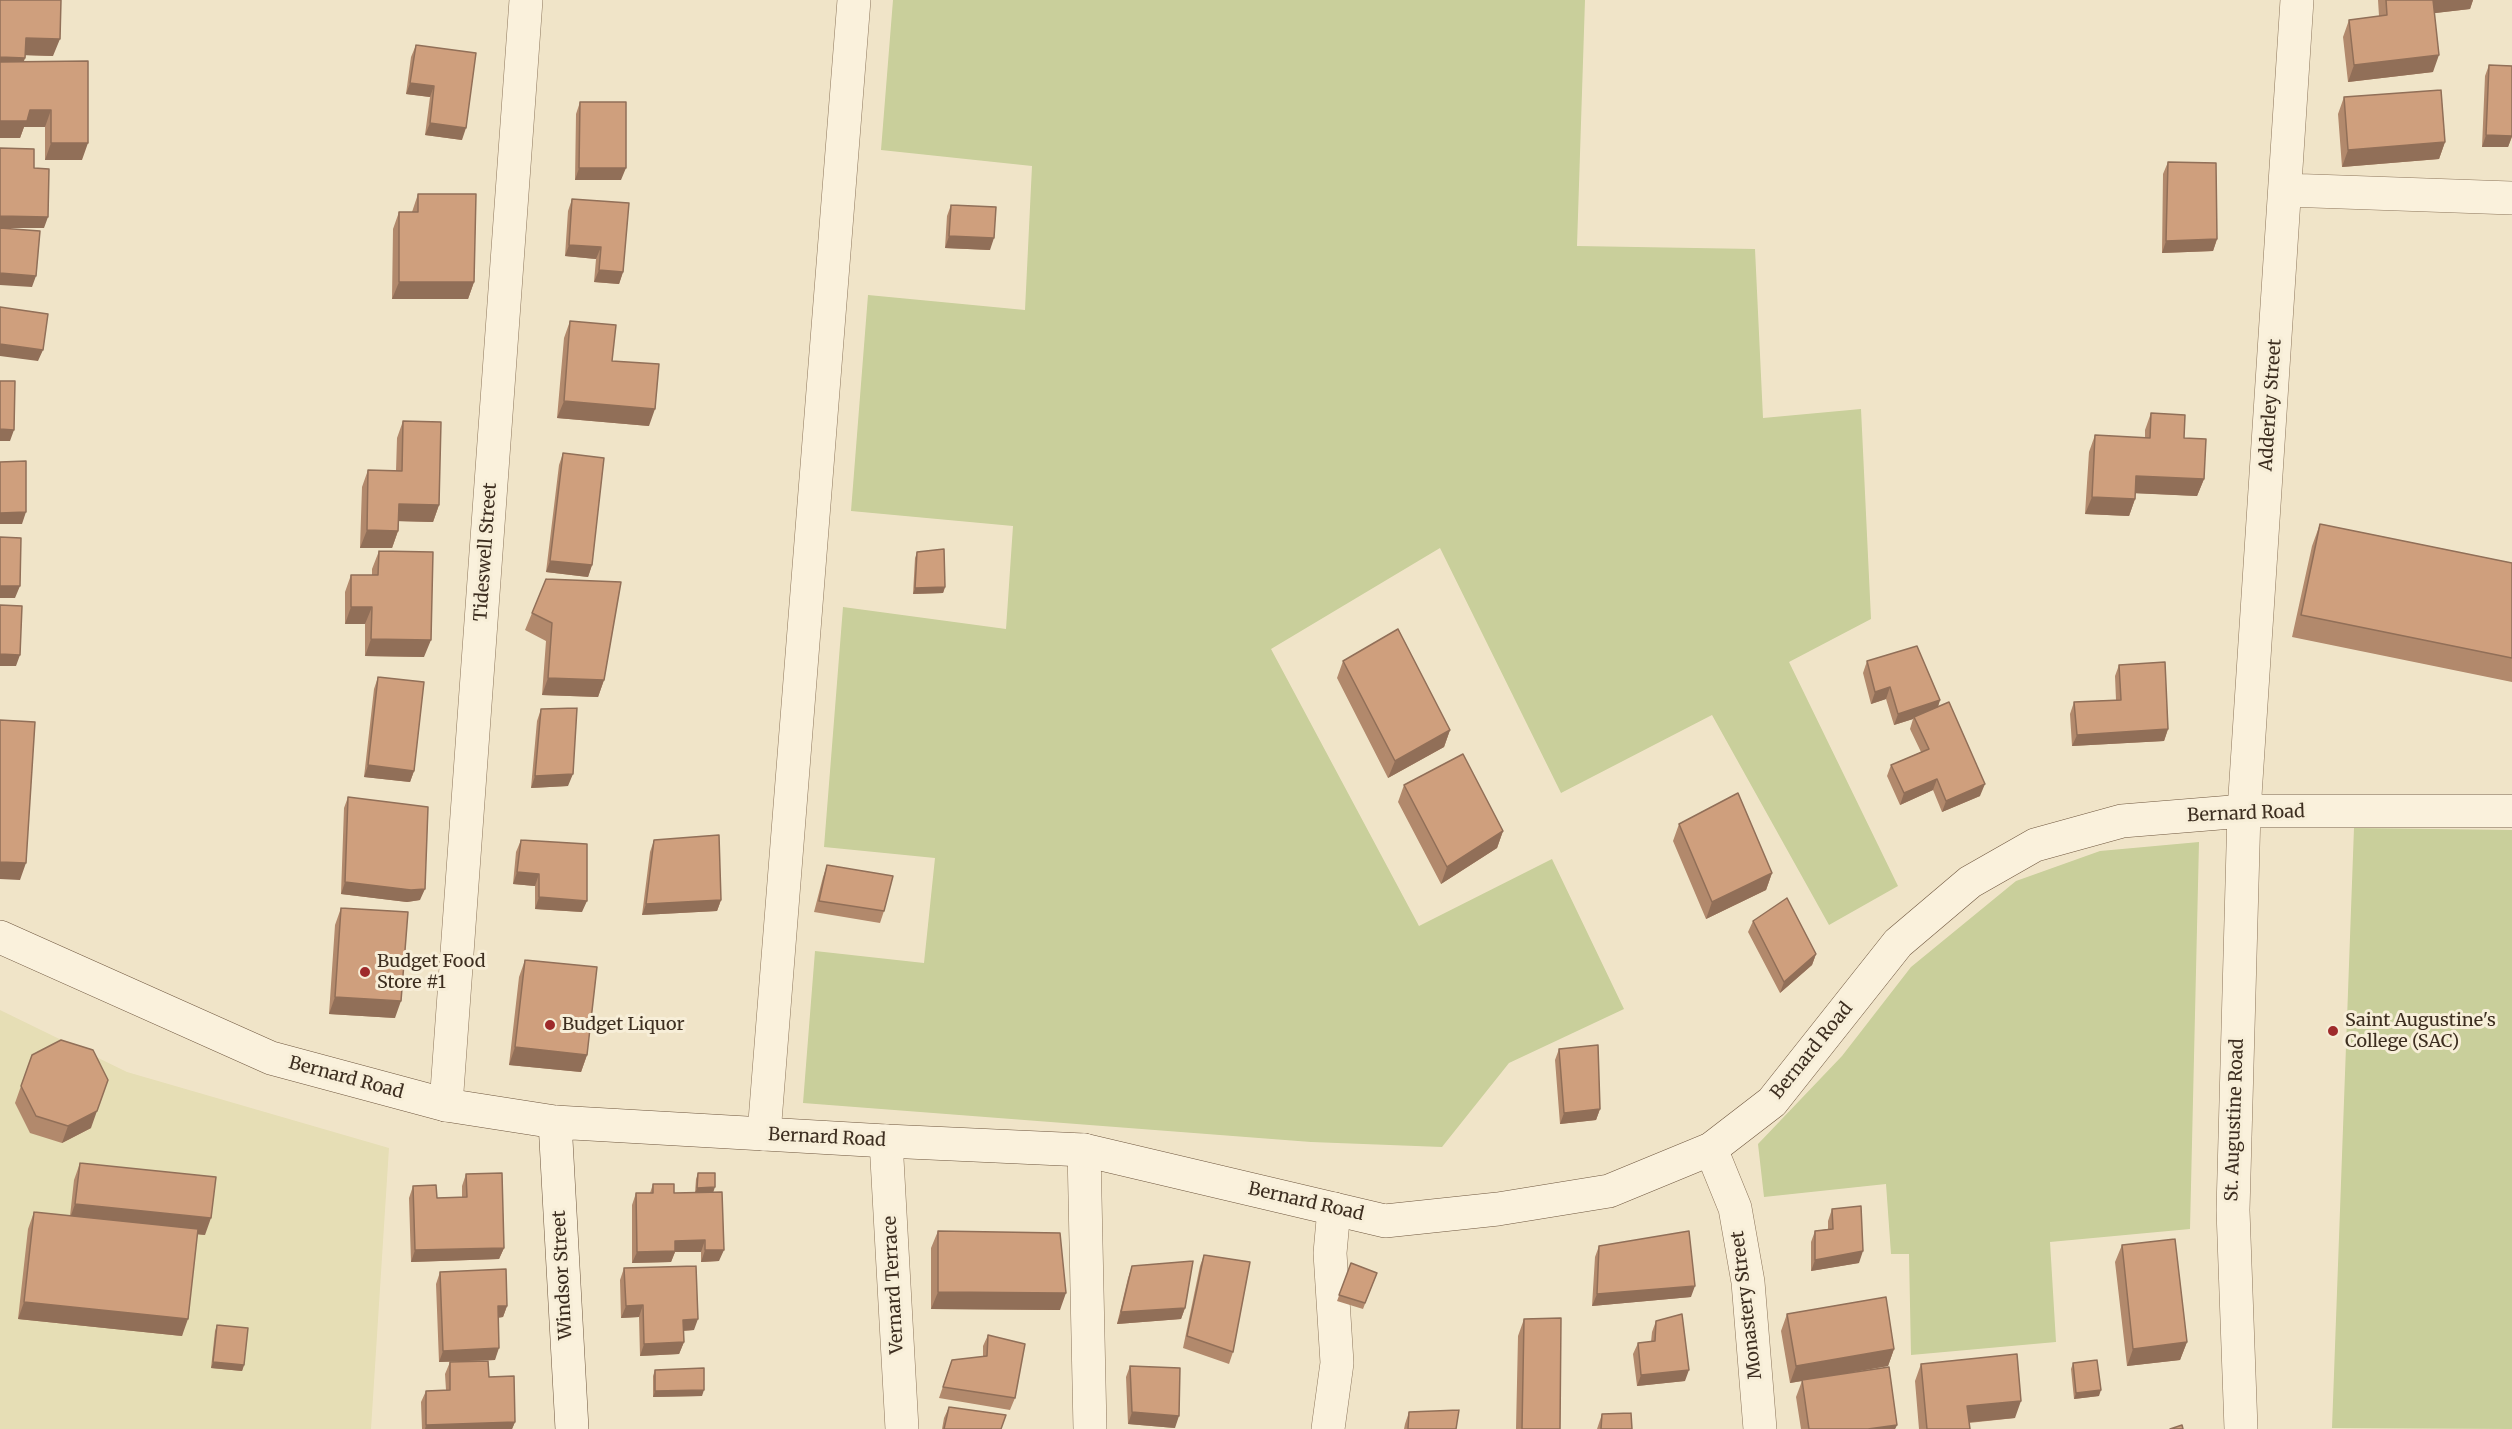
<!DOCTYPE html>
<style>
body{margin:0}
canvas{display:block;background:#f0e4c8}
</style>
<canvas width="2512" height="1429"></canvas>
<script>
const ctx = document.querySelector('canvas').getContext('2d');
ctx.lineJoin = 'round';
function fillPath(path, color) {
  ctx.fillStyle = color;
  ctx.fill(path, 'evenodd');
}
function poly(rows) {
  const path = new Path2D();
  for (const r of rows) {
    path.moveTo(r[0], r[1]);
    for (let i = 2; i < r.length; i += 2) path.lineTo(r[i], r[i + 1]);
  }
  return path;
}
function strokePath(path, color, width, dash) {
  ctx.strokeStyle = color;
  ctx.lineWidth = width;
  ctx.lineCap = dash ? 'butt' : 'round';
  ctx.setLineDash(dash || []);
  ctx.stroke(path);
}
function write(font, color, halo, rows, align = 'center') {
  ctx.font = font + ' Merriweather,serif';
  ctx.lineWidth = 6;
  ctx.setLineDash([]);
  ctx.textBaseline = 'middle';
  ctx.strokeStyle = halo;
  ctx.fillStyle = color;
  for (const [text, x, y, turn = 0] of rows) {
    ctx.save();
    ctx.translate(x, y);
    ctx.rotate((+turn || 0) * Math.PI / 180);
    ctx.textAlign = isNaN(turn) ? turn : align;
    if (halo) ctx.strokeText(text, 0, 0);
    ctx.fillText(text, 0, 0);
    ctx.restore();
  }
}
const farmland = poly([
 [0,1010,127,1072,389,1148,371,1429,0,1429]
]);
const green = poly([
 [893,0,1585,0,1577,246,1755,249,1763,418,1861,409,1871,619,1789,662,1898,886,1829,925,1712,715,1561,793,1440,548,1271,649,1419,926,1552,859,1624,1009,1509,1063,1442,1147,1311,1142,803,1103,815,951,924,963,935,858,824,847,843,607,1006,629,1013,526,851,511,868,295,1025,310,1032,166,881,150],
 [2354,828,2512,830,2512,1429,2332,1428],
 [2199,842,2190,1229,2050,1242,2056,1342,1911,1355,1909,1254,1891,1254,1886,1184,1764,1197,1758,1144,1842,1056,1911,967,2016,881,2100,851]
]);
const street = poly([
 [2285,190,2512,198],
 [446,1105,526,0],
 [764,1134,854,0],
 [886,1141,902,1429],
 [1711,1149,1735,1208,1748,1282,1760,1429],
 [1084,1150,1090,1429],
 [1328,1429,1337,1363,1330,1253,1334,1209],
 [2241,1429,2233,1210,2244,811,2297,0]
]);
const secondary = poly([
 [0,937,271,1058,446,1105,555,1122,886,1141,1084,1150,1385,1221,1498,1209,1609,1191,1711,1149,1772,1102,1898,943,1970,882,2035,845,2122,821,2244,811,2512,811],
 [555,1122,572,1429]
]);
const wall = poly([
 [0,0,53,56,25,55,24,61,82,160,45,160,45,127,24,127,20,138,0,138],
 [2378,0,2473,0,2470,9,2435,13,2433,72,2348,82,2343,37,2349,20,2379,16],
 [416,45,462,140,425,135,430,97,406,94,411,57],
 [2489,65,2512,66,2512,137,2508,147,2482,147,2485,76],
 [2344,97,2445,142,2439,159,2342,167,2338,114],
 [580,102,621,180,575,180,576,114],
 [2168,162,2217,239,2213,251,2162,253,2163,174],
 [418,194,474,282,468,299,392,299,393,229,399,212,412,212],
 [572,199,623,272,619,284,594,282,596,259,565,256,568,211],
 [951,205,990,250,945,248,947,216],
 [570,321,612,361,649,426,557,418,564,338],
 [2151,413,2184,438,2204,479,2197,496,2135,493,2135,499,2129,516,2085,514,2089,452,2095,435,2145,438,2145,430],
 [403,421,439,505,433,522,399,521,398,531,392,548,360,548,362,487,368,470,396,471,397,438],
 [563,453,592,565,588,577,546,572,559,465],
 [2320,524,2512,563,2512,682,2292,637,2312,546],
 [379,551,424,657,365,656,365,624,345,624,345,592,351,575,372,575,372,569],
 [917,552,945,587,943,593,913,594,915,558],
 [546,579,604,680,598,697,542,695,546,641,525,630],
 [1343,661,1450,730,1444,747,1388,778,1337,678],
 [1867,661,1940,700,1938,707,1980,796,1942,812,1933,790,1900,805,1887,776,1891,765,1921,752,1910,729,1913,719,1894,725,1886,699,1871,704,1863,673],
 [2119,665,2168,729,2164,741,2072,746,2070,714,2074,702,2116,700,2115,676],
 [378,677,414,771,410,782,364,777,374,689],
 [541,709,568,786,531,788,537,721],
 [1404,785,1503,831,1497,848,1441,884,1398,802],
 [348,797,420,900,407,902,341,894,344,808],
 [1679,824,1772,873,1766,890,1706,919,1673,841],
 [521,840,582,912,535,909,535,886,513,884,516,852],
 [654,840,721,900,717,911,642,915,650,852],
 [827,865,884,911,880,923,814,912,823,877],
 [341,908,395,1018,329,1014,335,925],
 [1753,921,1816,954,1812,965,1780,993,1748,932],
 [525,960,587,1055,581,1072,509,1065,519,977],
 [1559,1049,1600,1109,1596,1120,1560,1124,1555,1060],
 [32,1055,91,1128,62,1143,30,1133,15,1103],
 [80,1163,205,1235,197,1234,182,1336,18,1319,28,1229,34,1212,70,1216,74,1180],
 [698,1173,713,1192,719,1261,701,1262,701,1252,675,1252,671,1262,632,1263,632,1205,636,1193,650,1193,653,1184,674,1193,695,1193,696,1179],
 [466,1174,504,1248,499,1259,411,1262,409,1198,413,1186,437,1198,462,1197,462,1186],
 [1832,1209,1859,1263,1811,1271,1811,1242,1815,1231,1828,1229,1828,1221],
 [938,1231,1060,1310,931,1309,931,1248],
 [2122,1245,2187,1342,2180,1360,2127,1366,2115,1262],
 [1599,1246,1691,1297,1592,1306,1595,1257],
 [1204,1255,1233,1352,1229,1364,1183,1348,1200,1266],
 [1351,1263,1377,1273,1363,1309,1337,1301],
 [1132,1266,1185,1308,1181,1319,1117,1324,1128,1278],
 [624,1268,694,1330,683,1331,684,1342,679,1354,640,1356,639,1317,621,1318,620,1280],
 [440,1272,507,1306,503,1317,498,1318,495,1360,439,1362,436,1284],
 [1787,1314,1894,1349,1888,1366,1836,1375,1897,1425,1895,1429,1801,1429,1796,1397,1802,1381,1790,1383,1781,1331],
 [1524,1319,1560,1429,1516,1429,1518,1336],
 [1656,1321,1685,1381,1637,1386,1633,1354,1638,1343,1651,1342,1652,1332],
 [217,1325,244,1365,242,1371,211,1368,215,1331],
 [988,1335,1015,1398,1010,1410,939,1398,952,1360,983,1357,983,1346],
 [450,1362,489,1377,515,1422,512,1429,422,1429,421,1402,426,1391,446,1390,445,1374],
 [2073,1363,2099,1396,2074,1399,2071,1369],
 [1921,1364,2015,1418,1969,1423,1970,1429,1919,1429,1915,1381],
 [1130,1366,1175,1428,1128,1424,1126,1377],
 [655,1370,702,1396,653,1397,653,1376],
 [949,1407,1001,1429,942,1429,944,1418],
 [1409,1412,1456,1429,1404,1429,1405,1424],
 [1602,1414,1632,1429,1597,1429]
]);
const shadedWall = poly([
 [2432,0,2473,0,2470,9,2427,14],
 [26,38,60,39,53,56,20,55],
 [2439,55,2433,72,2348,82,2354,65],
 [0,57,25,58,19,75,0,75],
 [410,83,434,86,430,97,406,94],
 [30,110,51,110,45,127,24,127,20,138,0,138,0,121],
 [430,123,466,128,462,140,425,135],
 [2486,135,2512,136,2508,147,2482,147],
 [2445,142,2439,159,2342,167,2348,150],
 [51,143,88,143,82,160,45,160],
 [579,168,626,168,621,180,575,180],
 [0,216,48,217,44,228,0,228],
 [949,236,994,238,990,250,945,248],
 [2217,239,2213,251,2162,253,2166,241],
 [569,245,601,247,596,259,565,256],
 [599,270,623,272,619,284,594,282],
 [0,273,36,276,32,287,0,285],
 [399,282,474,282,468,299,392,299],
 [0,344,43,350,38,361,0,356],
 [564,401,655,409,649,426,557,418],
 [0,429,14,430,10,441,0,441],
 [2136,476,2204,479,2197,496,2130,493],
 [2092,497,2135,499,2129,516,2085,514],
 [399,504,439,505,433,522,393,521],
 [26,512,22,524,0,524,0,513],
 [367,530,398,531,392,548,360,548],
 [550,561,592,565,588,577,546,572],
 [0,586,20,586,15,598,0,598],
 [945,587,943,593,913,594,915,588],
 [351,607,372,607,365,624,345,624],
 [371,639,431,640,424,657,365,656],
 [0,654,20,655,16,666,0,666],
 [548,678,604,680,598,697,542,695],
 [1890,687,1886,699,1871,704,1875,692],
 [1940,700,1936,712,1914,717,1913,719,1894,725,1898,714],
 [2168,729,2164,741,2072,746,2077,735],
 [1450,730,1444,747,1388,778,1395,761],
 [368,765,414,771,410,782,364,777],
 [573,774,568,786,531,788,535,776],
 [1937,779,1933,790,1900,805,1904,793],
 [1985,784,1980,796,1942,812,1946,801],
 [1503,831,1497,848,1441,884,1447,867],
 [0,862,26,863,20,880,0,879],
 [517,872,539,874,535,886,513,884],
 [1772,873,1766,890,1706,919,1712,902],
 [345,882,425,889,420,900,407,902,341,894],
 [539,897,587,901,582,912,535,909],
 [721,900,717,911,642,915,646,904],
 [1816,954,1812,965,1780,993,1784,982],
 [335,997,401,1001,395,1018,329,1014],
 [515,1047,587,1055,581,1072,509,1065],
 [1600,1109,1596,1120,1560,1124,1564,1113],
 [97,1111,91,1128,62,1143,68,1126],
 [715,1187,713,1193,695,1193,697,1188],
 [75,1204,211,1218,205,1235,69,1221],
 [705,1240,701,1252,675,1252,671,1262,632,1263,637,1252,675,1241],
 [504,1248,499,1259,411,1262,415,1250],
 [705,1250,724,1250,719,1261,701,1262],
 [1863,1251,1859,1263,1811,1271,1815,1260],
 [1695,1286,1691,1297,1592,1306,1597,1294],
 [938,1292,1066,1293,1060,1310,931,1309],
 [24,1302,188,1319,182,1336,18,1319],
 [643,1305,639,1317,621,1318,626,1306],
 [498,1306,507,1306,503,1317,493,1318],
 [1185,1308,1181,1319,1117,1324,1121,1312],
 [698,1319,694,1330,678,1331,683,1320],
 [684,1342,679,1354,640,1356,644,1344],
 [2187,1342,2180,1360,2127,1366,2133,1349],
 [499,1348,495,1360,439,1362,443,1351],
 [1894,1349,1888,1366,1790,1383,1796,1366],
 [213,1362,244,1365,242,1371,211,1368],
 [1689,1370,1685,1381,1637,1386,1641,1375],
 [704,1390,702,1396,653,1397,655,1391],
 [2101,1390,2099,1396,2074,1399,2076,1393],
 [2021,1401,2015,1418,1961,1423,1967,1406],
 [1132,1412,1179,1416,1175,1428,1128,1424],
 [515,1422,512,1429,425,1429,426,1425],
 [1897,1425,1895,1429,1868,1429]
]);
const building = poly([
 [0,0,61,0,60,39,26,38,25,58,0,57,0,0],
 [2386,0,2433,0,2439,55,2354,65,2349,20,2387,15,2386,0],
 [416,45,476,53,466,128,430,123,434,86,410,83,416,45],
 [88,61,88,143,51,143,51,110,30,110,27,121,0,121,0,62,88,61],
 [2489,65,2512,66,2512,136,2486,135,2489,65],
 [2441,90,2445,142,2348,150,2344,97,2441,90],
 [580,102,626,102,626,168,579,168,580,102],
 [0,148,34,149,34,168,49,169,48,217,0,216,0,148],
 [2168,162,2216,163,2217,239,2166,241,2168,162],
 [418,194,476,194,474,282,399,282,399,212,418,212,418,194],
 [572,199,629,203,623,272,599,270,601,247,569,245,572,199],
 [951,205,996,207,994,238,949,236,951,205],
 [0,228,40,231,36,276,0,273,0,228],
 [0,307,48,314,43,350,0,344,0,307],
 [570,321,616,325,612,361,659,364,655,409,564,401,570,321],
 [0,381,15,381,14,430,0,429,0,381],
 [2151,413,2185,415,2184,438,2206,439,2204,479,2136,476,2135,499,2092,497,2095,435,2150,438,2151,413],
 [403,421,441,422,439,505,399,504,398,531,367,530,368,470,402,471,403,421],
 [563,453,604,458,592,565,550,561,563,453],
 [26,461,26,512,0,513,0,462,26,461],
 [2320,524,2512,563,2512,658,2301,615,2320,524],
 [0,537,21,538,20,586,0,586,0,537],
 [944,549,945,587,915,588,917,552,944,549],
 [379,551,433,552,431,640,371,639,372,607,351,607,351,575,378,575,379,551],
 [546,579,621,582,604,680,548,678,552,623,532,613,546,579],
 [0,605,22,606,20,655,0,654,0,605],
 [1398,629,1450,730,1395,761,1343,661,1398,629],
 [1917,646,1940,700,1898,714,1890,687,1875,692,1867,661,1917,646],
 [2165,662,2168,729,2077,735,2074,702,2121,700,2119,665,2165,662],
 [378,677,424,682,414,771,368,765,378,677],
 [1949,702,1985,784,1946,801,1937,779,1904,793,1891,765,1929,749,1914,717,1949,702],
 [577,708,573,774,535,776,541,709,577,708],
 [0,720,35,722,26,863,0,862,0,720],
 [1463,754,1503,831,1447,867,1404,785,1463,754],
 [1738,793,1772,873,1712,902,1679,824,1738,793],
 [348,797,428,807,425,889,411,890,345,882,348,797],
 [719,835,721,900,646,904,654,840,719,835],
 [521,840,587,844,587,901,539,897,539,874,517,872,521,840],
 [827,865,893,876,884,911,819,901,827,865],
 [1787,898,1816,954,1784,982,1753,921,1787,898],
 [341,908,408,912,401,1001,335,997,341,908],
 [525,960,597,967,587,1055,515,1047,525,960],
 [61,1040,93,1050,108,1080,97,1111,68,1126,36,1116,21,1086,32,1055,61,1040],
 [1598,1045,1600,1109,1564,1113,1559,1049,1598,1045],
 [80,1163,216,1177,211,1218,75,1204,80,1163],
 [502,1173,504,1248,415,1250,413,1186,436,1185,437,1198,467,1197,466,1174,502,1173],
 [698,1173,715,1173,715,1187,697,1188,698,1173],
 [653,1184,674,1184,674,1193,722,1192,724,1250,705,1250,705,1240,675,1241,675,1251,637,1252,636,1193,653,1193,653,1184],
 [1861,1206,1863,1251,1815,1260,1815,1231,1833,1229,1832,1209,1861,1206],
 [34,1212,198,1229,188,1319,24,1302,34,1212],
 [938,1231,1060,1233,1066,1293,938,1292,938,1231],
 [1689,1231,1695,1286,1597,1294,1599,1246,1689,1231],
 [2175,1239,2187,1342,2133,1349,2122,1245,2175,1239],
 [1204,1255,1250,1262,1233,1352,1187,1336,1204,1255],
 [1193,1261,1185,1308,1121,1312,1132,1266,1193,1261],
 [1351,1263,1377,1273,1365,1303,1339,1295,1351,1263],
 [696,1266,698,1319,683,1320,684,1342,644,1344,643,1305,626,1306,624,1268,696,1266],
 [506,1269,507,1306,498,1306,499,1348,443,1351,440,1272,506,1269],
 [1886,1297,1894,1349,1796,1366,1787,1314,1886,1297],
 [1682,1314,1689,1370,1641,1375,1638,1343,1655,1341,1656,1321,1682,1314],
 [1561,1318,1560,1429,1522,1429,1524,1319,1561,1318],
 [217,1325,248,1328,244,1365,213,1362,217,1325],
 [988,1335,1025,1344,1015,1398,943,1387,952,1360,987,1356,988,1335],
 [2017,1354,2021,1401,1967,1406,1970,1429,1927,1429,1921,1364,2017,1354],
 [2097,1360,2101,1390,2076,1393,2073,1363,2097,1360],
 [488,1361,489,1377,514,1376,515,1422,426,1425,426,1391,450,1390,450,1362,488,1361],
 [1130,1366,1180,1368,1179,1416,1132,1412,1130,1366],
 [1889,1367,1897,1425,1868,1429,1809,1429,1802,1380,1889,1367],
 [704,1368,704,1390,655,1391,655,1370,704,1368],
 [949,1407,1006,1415,1001,1429,944,1429,949,1407],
 [1459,1410,1456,1429,1408,1429,1409,1412,1459,1410],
 [1631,1413,1632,1429,1601,1429,1602,1414,1631,1413],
 [2182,1425,2183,1429,2170,1429,2182,1425]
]);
const markers = [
 [365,972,6,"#9e2a2b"],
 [550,1025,6,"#9e2a2b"],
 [2333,1031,6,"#9e2a2b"]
];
const streetNames = [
 ["Adderley Street",2271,405,-86],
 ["Tideswell Street",486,552,-86],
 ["Bernard Road",2246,814,-2],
 ["Bernard Road",1812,1051,-51],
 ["Bernard Road",346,1078,15],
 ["St. Augustine Road",2235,1120,-88],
 ["Bernard Road",827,1138,3],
 ["Bernard Road",1306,1202,13],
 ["Windsor Street",563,1275,-93],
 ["Vernard Terrace",894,1285,-93],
 ["Monastery Street",1747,1305,-97]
];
const poiNames = [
 ["Budget Food",377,962],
 ["Store #1",377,983],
 ["Saint Augustine's",2345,1021],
 ["College (SAC)",2345,1042],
 ["Budget Liquor",562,1025]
];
fillPath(farmland, '#e6deb5');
fillPath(green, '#c9cf9b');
strokePath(street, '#8d765c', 34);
strokePath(secondary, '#6f573f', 34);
strokePath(street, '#faf1dc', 33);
strokePath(secondary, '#faf1dc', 33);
fillPath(wall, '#b2896c');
fillPath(shadedWall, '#916f58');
fillPath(building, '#cf9f7d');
strokePath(building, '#916f58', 1.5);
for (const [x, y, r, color] of markers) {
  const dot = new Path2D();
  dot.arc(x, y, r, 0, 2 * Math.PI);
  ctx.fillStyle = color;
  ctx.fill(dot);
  strokePath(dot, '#f7eed8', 2);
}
write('18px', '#3d2e20', '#f7eed8', streetNames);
write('18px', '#3d2e20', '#f7eed8', poiNames, 'left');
</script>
